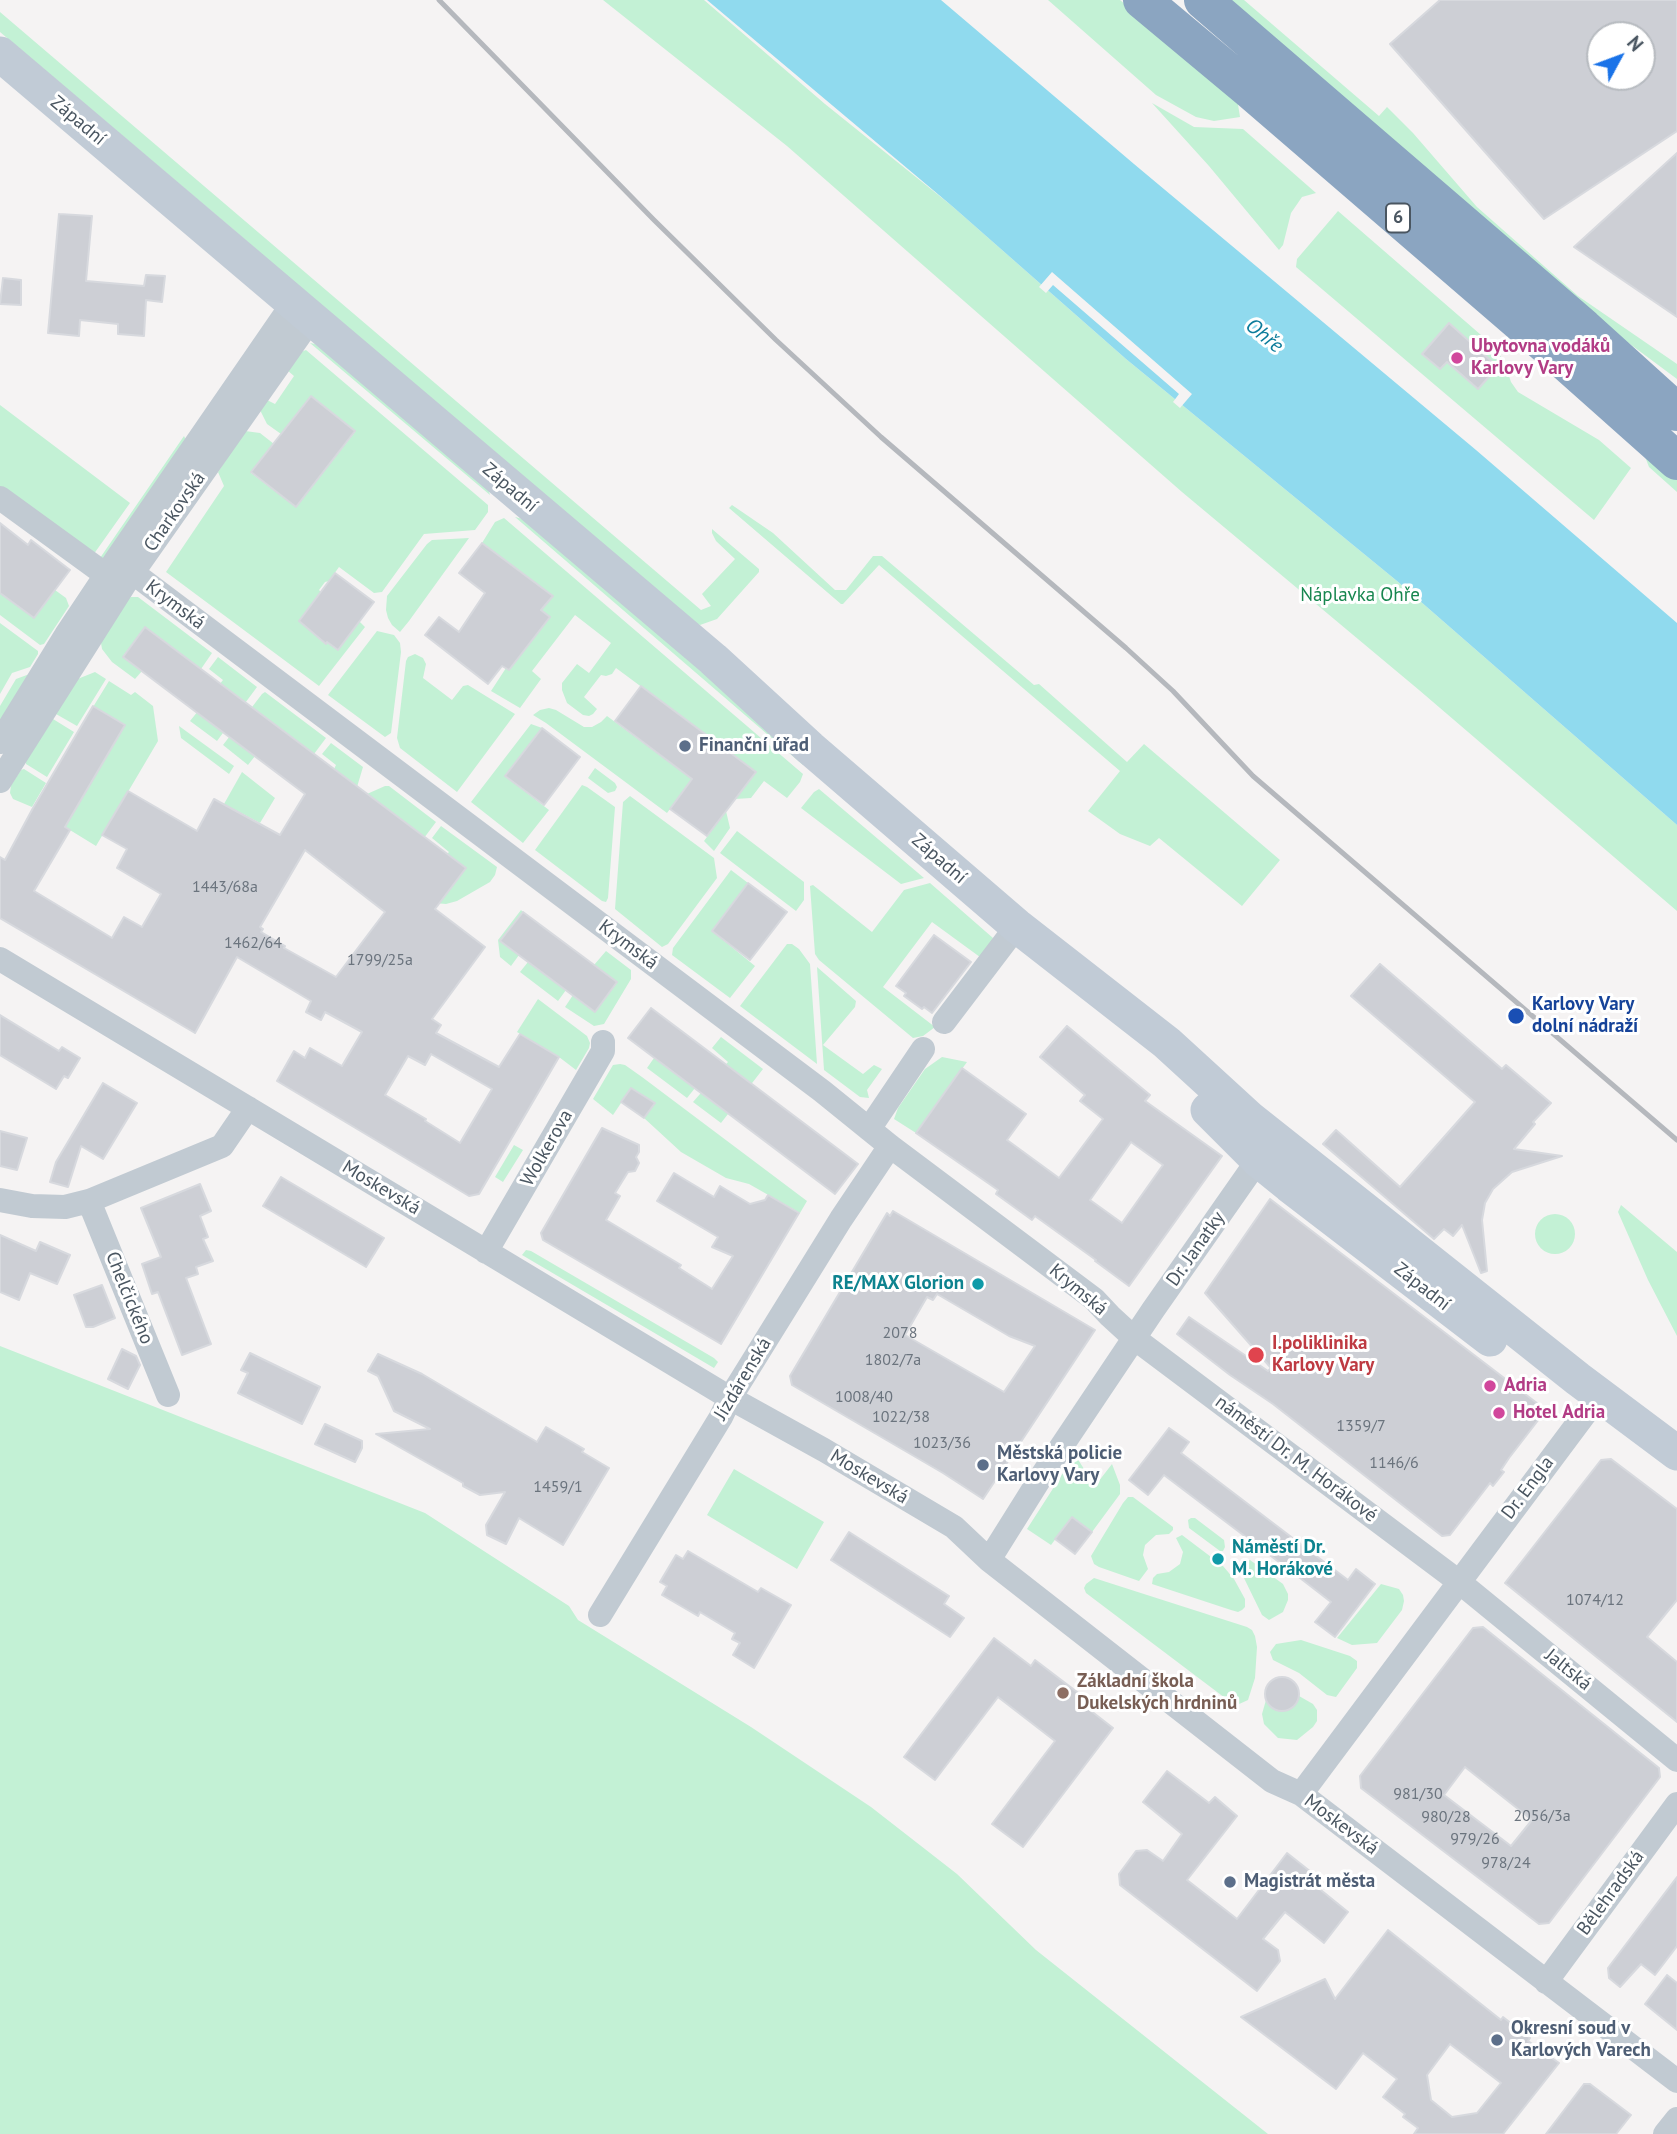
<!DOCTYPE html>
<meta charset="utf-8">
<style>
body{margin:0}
#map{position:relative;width:1677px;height:2134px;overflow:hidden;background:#f5f3f3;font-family:"PT Sans",sans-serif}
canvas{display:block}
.north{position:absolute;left:1586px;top:21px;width:70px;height:70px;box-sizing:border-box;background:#fff;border:2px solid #b7bbc0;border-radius:50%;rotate:49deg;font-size:19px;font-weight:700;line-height:28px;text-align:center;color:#4a5661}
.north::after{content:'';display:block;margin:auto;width:24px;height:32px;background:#1a73e8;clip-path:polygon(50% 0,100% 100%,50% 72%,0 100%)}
</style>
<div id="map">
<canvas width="1677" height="2134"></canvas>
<div class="north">N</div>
</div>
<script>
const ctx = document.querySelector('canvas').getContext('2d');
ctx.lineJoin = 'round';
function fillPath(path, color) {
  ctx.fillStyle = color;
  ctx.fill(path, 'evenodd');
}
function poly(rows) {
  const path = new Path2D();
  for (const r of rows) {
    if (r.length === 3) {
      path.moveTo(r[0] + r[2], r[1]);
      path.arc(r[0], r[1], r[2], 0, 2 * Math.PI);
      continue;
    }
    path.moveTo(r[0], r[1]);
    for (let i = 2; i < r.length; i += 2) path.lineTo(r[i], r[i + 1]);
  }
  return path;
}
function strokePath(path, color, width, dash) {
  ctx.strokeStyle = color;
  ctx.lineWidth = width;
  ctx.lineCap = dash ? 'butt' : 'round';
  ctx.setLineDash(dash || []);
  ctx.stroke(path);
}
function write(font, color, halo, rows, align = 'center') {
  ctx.font = font + ' "PT Sans",sans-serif';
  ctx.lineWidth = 6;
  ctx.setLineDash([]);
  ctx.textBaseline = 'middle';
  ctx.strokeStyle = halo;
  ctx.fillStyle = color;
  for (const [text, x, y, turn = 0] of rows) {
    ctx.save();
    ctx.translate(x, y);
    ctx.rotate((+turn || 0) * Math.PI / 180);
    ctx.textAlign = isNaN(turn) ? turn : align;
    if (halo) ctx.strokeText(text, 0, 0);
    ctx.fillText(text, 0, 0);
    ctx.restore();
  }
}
const green = poly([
 [603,0,704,0,825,104,952,206,1126,359,1397,581,1677,825,1677,911,1419,690,1182,492,787,146],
 [1048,0,1120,0,1237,98,1240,117,1214,121,1196,117,1156,95],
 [1223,0,1244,0,1379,116,1387,107,1413,133,1477,207,1578,296,1677,364,1677,379,1599,321],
 [0,12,701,610,711,606,702,594,735,559,716,541,712,533,712,529,759,569,759,572,717,619,700,625,683,617,235,231,0,32],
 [1152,103,1194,127,1243,129,1316,193,1302,197,1291,213,1283,245,1279,250,1209,166],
 [1338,211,1496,348,1505,364,1511,382,1518,392,1599,440,1631,468,1594,520,1296,267,1297,259],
 [310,343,320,345,488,488,490,495],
 [306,350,488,505,488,512,475,530,424,534,382,592,374,593,339,567,329,581,325,582,319,590,321,592,299,621,325,644,327,642,337,650,359,621,365,627,319,686,166,572,224,486,218,472,245,431,260,433,274,444,251,473,296,507,355,432,281,434,267,424,260,410,267,400,275,404,294,376,287,370,301,352],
 [0,405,130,503,91,558,0,490],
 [184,436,188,444,106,563,100,558],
 [1644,454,1677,479,1677,492,1649,467],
 [732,505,773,533,835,590,846,590,873,556,882,556,1034,685,1039,684,1127,762,1144,744,1280,860,1242,906,1159,838,1150,846,1120,834,1088,811,1120,771,879,565,843,604,841,604,729,508],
 [515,517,523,519,802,757,803,765],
 [504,518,803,774,800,782,787,798,764,781,751,798,735,799,755,771,616,668,612,674,606,676,601,675,584,697,597,709,593,714,589,716,583,715,567,703,562,690,562,683,577,664,589,673,611,643,575,615,532,671,541,679,520,708,491,691,506,668,509,670,549,618,541,610,553,596,482,543,495,522],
 [469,538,409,621,400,632,392,625,388,618,386,610,387,596,427,544,432,540],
 [55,590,66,598,69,606,44,644,40,645,0,615,0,593,33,617],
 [131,597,138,597,212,653,201,669,145,627,123,656,142,671,135,679,112,662,102,649,101,643,125,600],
 [0,623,38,651,38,654,30,667,12,673,0,694],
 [377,631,394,635,400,643,401,652,391,733,385,737,328,695],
 [415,654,423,658,426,664,423,678,452,700,463,686,468,685,515,714,457,792,400,748,397,738,406,661,408,657],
 [218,657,257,687,217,741,190,721,223,680,209,669],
 [35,672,0,729,0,706,16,679],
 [95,672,106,679,77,726,56,714,75,680],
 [109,681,131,695,135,692,153,706,158,741,96,846,65,827,125,726,93,707],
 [265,692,326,738,314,754,255,756,248,765,223,745,262,694],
 [549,708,556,710,584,727,592,727,601,722,607,716,692,779,667,813,546,723,533,715,540,710],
 [53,719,74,732,47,777,26,764,26,761],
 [531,724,542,728,505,776,549,810,523,843,471,802],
 [179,726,234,766,229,774,181,738],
 [331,743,363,767,357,787,334,769,336,765,322,754],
 [595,768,615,783,617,787,615,791,608,793,588,778],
 [24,769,46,783,32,807,13,799,10,793,11,785,21,770],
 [242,772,275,798,260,823,224,804],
 [582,785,587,787,615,807,608,898,606,902,602,901,535,850],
 [385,786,389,786,436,822,424,838,367,794],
 [819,789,924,878,901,884,801,808,814,792],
 [630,796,714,858,717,878,668,944,662,947,615,909,623,802],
 [726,811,730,828,714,851,704,841],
 [441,826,497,867,495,875,490,882,457,901,446,904,434,903,447,854,449,852,432,838],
 [737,831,804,882,804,900,796,911,720,853],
 [731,870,748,883,712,931,755,966,730,998,672,955,673,948],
 [930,883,993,938,984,960,932,922,883,987,935,1027,923,1036,913,1038,819,960,815,954,810,886,813,885,872,932,904,890],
 [521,910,523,912,501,941,519,955,511,966,500,957,498,940],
 [787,944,792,944,799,949,810,964,817,1064,740,1006],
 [606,951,631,970,631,979,604,1024,594,1026,565,1007,573,995,595,1012,617,983,594,965],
 [528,962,566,990,558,1001,520,972],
 [817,967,856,1001,855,1007,823,1045,863,1074,874,1065,882,1069,867,1090,869,1098,860,1097,824,1070],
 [538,999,587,1036,590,1043,589,1048,576,1070,559,1057,517,1032],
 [721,1037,763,1069,721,1123,693,1102,728,1062,712,1048],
 [942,1057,967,1062,916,1133,894,1119,898,1108,925,1069],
 [654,1058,695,1088,687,1098,647,1068],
 [620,1064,625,1065,642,1077,807,1201,800,1213,749,1184,726,1178,681,1152,644,1118,654,1103,631,1088,613,1115,593,1099,613,1065],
 [514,1145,523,1150,503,1182,495,1177],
 [1621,1205,1677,1252,1677,1336,1648,1280,1618,1212],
 [1555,1234,20],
 [526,1250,531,1251,714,1358,718,1362,714,1368,522,1255],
 [0,1346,425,1513,569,1606,578,1620,751,1727,871,1807,957,1874,1036,1950,1268,2134,0,2134],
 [1077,1458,1095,1486,1112,1464,1120,1485,1120,1494,1092,1532,1072,1517,1051,1545,1027,1529,1072,1459],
 [734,1469,824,1522,797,1569,707,1515],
 [1128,1497,1133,1497,1173,1527,1173,1530,1169,1534,1156,1535,1145,1545,1143,1555,1148,1569,1139,1581,1099,1567,1094,1564,1091,1556,1123,1503],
 [1191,1518,1195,1518,1224,1540,1225,1547,1223,1551,1220,1551,1189,1528,1188,1520],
 [1182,1535,1223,1566,1234,1579,1245,1599,1245,1607,1242,1610,1238,1612,1231,1610,1152,1584,1153,1578,1157,1574,1169,1572,1180,1564,1183,1552,1176,1538],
 [1250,1560,1283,1584,1288,1594,1288,1600,1283,1612,1269,1620,1262,1615,1242,1574,1243,1563],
 [1094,1578,1247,1627,1252,1630,1255,1636,1257,1647,1255,1678,1248,1700,1237,1705,1233,1704,1086,1593,1084,1588,1086,1584],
 [1381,1584,1399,1589,1403,1595,1404,1601,1402,1610,1377,1643,1352,1645,1337,1638],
 [1301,1640,1350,1656,1357,1661,1357,1668,1336,1697,1327,1695,1299,1673,1273,1660,1270,1652,1276,1644],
 [1299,1696,1313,1704,1317,1710,1317,1721,1313,1727,1297,1740,1278,1738,1264,1724,1262,1714,1266,1700,1275,1710,1284,1711,1295,1703]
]);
const water = poly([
 [707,0,941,0,1134,164,1476,450,1677,623,1677,825,1397,581,1126,359,952,206]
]);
const pier = poly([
 [1052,272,1192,394,1180,408,1173,402,1179,394,1053,285,1046,293,1039,287]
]);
const building = poly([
 [1440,0,1677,0,1677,131,1544,219,1390,44,1440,0],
 [1600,35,1642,35,1642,77,1600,77,1600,35],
 [1677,153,1677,317,1574,247,1677,153],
 [59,214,92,216,86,281,144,286,146,275,165,276,162,302,146,300,144,336,118,334,118,324,80,320,79,336,48,333,59,214],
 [3,278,21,280,21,305,0,304,3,278],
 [1449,323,1498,367,1478,389,1447,362,1440,369,1422,354,1449,323],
 [311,396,355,431,296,507,251,472,311,396],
 [0,523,28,545,31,540,70,570,34,618,0,593,0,523],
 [482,543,553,596,541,610,550,617,509,670,502,666,488,684,425,635,439,617,459,632,485,593,459,573,482,543],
 [335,573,374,602,338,650,327,642,326,644,299,621,335,573],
 [145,627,466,868,435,909,485,947,432,1019,441,1025,436,1033,499,1067,520,1034,559,1057,479,1194,469,1196,277,1081,294,1051,305,1058,310,1048,342,1066,362,1032,325,1012,321,1020,306,1012,311,1001,237,957,195,1033,0,918,0,857,5,860,33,808,93,706,125,725,65,827,70,830,34,891,112,938,124,917,142,927,161,894,117,868,127,849,102,835,128,791,197,831,214,799,280,835,305,794,123,657,145,627],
 [305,850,385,912,336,977,284,948,285,946,261,932,263,929,260,927,305,850],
 [431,1054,492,1089,460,1143,425,1121,426,1119,385,1095,408,1056,425,1065,431,1054],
 [641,686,756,772,707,836,670,809,692,779,615,721,641,686],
 [542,728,580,757,544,805,505,776,542,728],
 [748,883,787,912,750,960,712,931,748,883],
 [523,912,617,982,595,1012,500,941,523,912],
 [934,935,971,962,932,1013,924,1007,922,1009,904,996,906,993,896,986,934,935],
 [1380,964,1502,1069,1506,1065,1551,1103,1533,1122,1535,1124,1514,1149,1562,1156,1512,1172,1493,1189,1485,1203,1482,1220,1487,1271,1481,1273,1462,1225,1453,1236,1444,1229,1434,1239,1323,1144,1336,1130,1400,1187,1475,1102,1351,996,1380,964],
 [651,1008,858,1164,835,1194,628,1038,651,1008],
 [0,1015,59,1051,62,1047,80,1058,68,1078,64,1076,56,1089,0,1055,0,1015],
 [1067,1026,1150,1095,1145,1101,1222,1156,1129,1286,1095,1261,1096,1260,1035,1216,1032,1220,996,1194,998,1190,916,1133,962,1068,1026,1114,1007,1140,1059,1178,1103,1119,1080,1101,1085,1095,1040,1057,1067,1026],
 [1131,1142,1163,1165,1122,1223,1090,1200,1131,1142],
 [103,1083,137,1103,103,1159,81,1146,68,1187,50,1182,56,1162,103,1083],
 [631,1088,655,1103,644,1118,621,1102,631,1088],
 [602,1128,639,1145,639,1152,636,1157,639,1163,635,1171,628,1172,615,1193,620,1196,606,1220,681,1265,679,1268,712,1289,733,1256,712,1247,718,1237,657,1201,674,1173,714,1197,720,1186,750,1204,765,1200,768,1195,799,1213,721,1344,543,1240,541,1233,602,1128],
 [0,1131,27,1138,17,1170,0,1166,0,1131],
 [281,1177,384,1238,366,1267,263,1206,281,1177],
 [200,1184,211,1211,200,1216,208,1237,203,1239,213,1261,196,1267,198,1274,186,1278,211,1344,182,1355,158,1292,152,1294,142,1264,161,1257,141,1208,200,1184],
 [1270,1199,1546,1410,1509,1458,1501,1470,1504,1472,1493,1486,1490,1483,1450,1535,1442,1536,1273,1404,1230,1375,1177,1334,1189,1317,1268,1371,1271,1368,1205,1293,1270,1199],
 [893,1211,1095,1330,983,1499,943,1473,792,1385,790,1376,887,1213,890,1216,893,1211],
 [937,1294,1009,1336,1035,1346,1004,1392,905,1335,927,1297,933,1300,937,1294],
 [0,1235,36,1251,40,1242,70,1255,57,1284,30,1273,19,1300,0,1292,0,1235],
 [102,1285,115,1318,93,1327,86,1327,74,1295,102,1285],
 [122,1349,136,1356,140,1365,128,1389,108,1379,122,1349],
 [250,1353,320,1387,302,1424,238,1393,248,1373,241,1370,250,1353],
 [378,1354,422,1374,537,1442,546,1427,584,1449,582,1452,609,1468,563,1545,519,1518,506,1544,487,1535,486,1525,505,1492,480,1495,463,1486,463,1483,376,1434,430,1429,394,1411,378,1376,368,1371,378,1354],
 [325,1424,362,1441,362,1448,355,1462,315,1444,325,1424],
 [1169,1428,1189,1442,1181,1453,1311,1552,1348,1580,1356,1569,1375,1584,1335,1637,1315,1622,1331,1602,1300,1578,1164,1475,1148,1495,1129,1480,1169,1428],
 [1611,1459,1677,1509,1677,1600,1647,1637,1677,1662,1677,1722,1505,1583,1601,1460,1611,1459],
 [1072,1517,1092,1532,1075,1554,1055,1539,1072,1517],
 [849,1532,949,1596,944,1604,964,1618,950,1637,831,1560,849,1532],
 [688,1551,758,1592,761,1588,791,1605,754,1668,733,1655,740,1643,732,1639,735,1633,700,1612,698,1616,662,1595,667,1586,660,1582,676,1555,683,1559,688,1551],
 [1483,1627,1659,1768,1660,1777,1549,1923,1539,1924,1361,1788,1360,1776,1473,1628,1483,1627],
 [1465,1767,1532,1820,1511,1846,1444,1795,1465,1767],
 [994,1638,1031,1666,1035,1660,1081,1695,1077,1700,1113,1728,1023,1847,992,1824,1055,1741,998,1697,935,1780,904,1757,994,1638],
 [1282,1694,17],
 [1167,1771,1209,1803,1215,1797,1237,1816,1187,1880,1237,1919,1287,1853,1311,1872,1306,1878,1348,1912,1324,1943,1285,1912,1263,1939,1278,1950,1280,1961,1257,1991,1120,1885,1119,1874,1136,1851,1147,1850,1163,1861,1182,1834,1143,1802,1167,1771],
 [1677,1877,1677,1946,1655,1975,1641,1964,1620,1987,1609,1978,1608,1968,1677,1877],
 [1388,1930,1501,2020,1503,2017,1530,2038,1528,2041,1559,2063,1503,2134,1414,2134,1418,2128,1403,2117,1405,2114,1383,2097,1397,2079,1363,2053,1336,2089,1241,2017,1325,1979,1335,1999,1388,1930],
 [1450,2044,1501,2083,1477,2113,1452,2117,1431,2100,1427,2075,1450,2044],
 [1667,1975,1677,1983,1677,2030,1645,2004,1667,1975],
 [1584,2084,1590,2084,1631,2115,1616,2134,1546,2134,1584,2084]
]);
const street = poly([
 [0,498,106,575],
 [116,560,649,961,822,1091,890,1146,1094,1299,1110,1316,1134,1338,1458,1581,1677,1760],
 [0,742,66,635,116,560,293,303],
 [0,781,126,582,311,319],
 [0,959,730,1398,824,1450,954,1527,989,1560,1272,1781,1301,1794,1677,2081],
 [944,1022,1017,926],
 [869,1129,923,1049],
 [0,1200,32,1206,65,1207,89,1201,222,1146,248,1108],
 [89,1201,168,1395],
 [486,1252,603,1051,603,1042],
 [989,1560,1041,1477,1153,1310,1258,1160,1270,1154],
 [600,1615,721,1417,730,1398,841,1219,890,1146],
 [1301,1794,1599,1395],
 [1546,1982,1677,1804],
 [1665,2134,1677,2119]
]);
const secondary = poly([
 [0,54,713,659,810,748,1017,926,1167,1043,1249,1118,1578,1379,1677,1453],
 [1208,1110,1258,1160,1289,1185,1490,1339]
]);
const highway = poly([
 [1142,0,1250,90,1559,356,1677,461],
 [1203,0,1584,328,1677,412]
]);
const rail = poly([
 [439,0,654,220,776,340,881,437,1126,648,1173,691,1253,776,1677,1140]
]);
const markers = [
 [1457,358,7,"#d1479c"],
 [685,746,7,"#5c6f8a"],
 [1516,1016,9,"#1a4fb4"],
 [978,1284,7,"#0f9aa8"],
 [1256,1355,9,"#e0444e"],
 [1490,1386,7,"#d1479c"],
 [1499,1413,7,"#d1479c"],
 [983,1465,7,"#5c6f8a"],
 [1218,1559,7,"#0f9aa8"],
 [1063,1693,7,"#8d6e63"],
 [1230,1882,7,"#5c6f8a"],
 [1497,2040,7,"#5c6f8a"]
];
const numberNames = [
 ["1443/68a",225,887],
 ["1462/64",253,943],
 ["1799/25a",380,960],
 ["2078",900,1333],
 ["1802/7a",893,1360],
 ["1008/40",864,1397],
 ["1022/38",901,1417],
 ["1359/7",1361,1426],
 ["1023/36",942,1443],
 ["1146/6",1394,1463],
 ["1459/1",558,1487],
 ["1074/12",1595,1600],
 ["981/30",1418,1794],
 ["2056/3a",1542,1816],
 ["980/28",1446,1817],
 ["979/26",1475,1839],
 ["978/24",1506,1863]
];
const shields = [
 [1398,218,24]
];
const shieldNames = [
 ["6",1398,218]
];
const streetNames = [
 ["Západní",78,121,40],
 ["Západní",510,488,40],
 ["Charkovská",175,512,-55],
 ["Krymská",175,605,37],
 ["Západní",939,859,41],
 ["Krymská",628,945,37],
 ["Wolkerova",547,1148,-60],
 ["Moskevská",381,1188,31],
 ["Dr. Janatky",1196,1249,-55],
 ["Západní",1422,1287,38],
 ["Krymská",1078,1290,40],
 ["Chelčického",129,1298,68],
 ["Jízdárenská",743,1379,-59],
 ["náměstí Dr. M. Horákové",1296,1459,37],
 ["Moskevská",869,1477,31],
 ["Dr. Engla",1528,1488,-53],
 ["Jaltská",1568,1670,39],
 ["Moskevská",1341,1825,37],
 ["Bělehradská",1611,1893,-54]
];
const hotelNames = [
 ["Ubytovna vodáků",1471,347],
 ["Karlovy Vary",1471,369],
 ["Adria",1504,1386],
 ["Hotel Adria",1513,1413]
];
const parkNames = [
 ["Náplavka Ohře",1360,596]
];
const serviceNames = [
 ["Finanční úřad",699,746],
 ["Městská policie",997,1454],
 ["Karlovy Vary",997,1476],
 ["Magistrát města",1244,1882],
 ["Okresní soud v",1511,2029],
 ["Karlových Varech",1511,2051]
];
const transitNames = [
 ["Karlovy Vary",1532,1005],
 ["dolní nádraží",1532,1027]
];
const cultureNames = [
 ["RE/MAX Glorion",964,1284],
 ["Náměstí Dr.",1232,1548,"left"],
 ["M. Horákové",1232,1570,"left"]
];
const healthNames = [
 ["I.poliklinika",1272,1344],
 ["Karlovy Vary",1272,1366]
];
const educationNames = [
 ["Základní škola",1077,1682],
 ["Dukelských hrdninů",1077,1704]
];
const waterNames = [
 ["Ohře",1264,336,39]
];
fillPath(green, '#c3f1d5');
fillPath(water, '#90daee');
fillPath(pier, '#f5f3f3');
fillPath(building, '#cdcfd5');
strokePath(building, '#d7d9de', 2);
strokePath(street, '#c1cad2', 24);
strokePath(secondary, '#c1cbd6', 35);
strokePath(highway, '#8ba5c1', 38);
strokePath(rail, '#b5b8bd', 5);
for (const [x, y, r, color] of markers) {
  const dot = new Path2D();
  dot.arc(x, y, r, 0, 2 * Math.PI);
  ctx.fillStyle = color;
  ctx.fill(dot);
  strokePath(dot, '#fff', 2.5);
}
write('16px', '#6b747e', null, numberNames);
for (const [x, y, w] of shields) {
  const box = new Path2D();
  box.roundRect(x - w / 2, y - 14.5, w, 29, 5);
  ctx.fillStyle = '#fff';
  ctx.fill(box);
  strokePath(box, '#4a5661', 2);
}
write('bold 18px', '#4a5661', null, shieldNames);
write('19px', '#4a5661', '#fff', streetNames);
write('bold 19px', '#b23c85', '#fff', hotelNames, 'left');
write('19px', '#17864f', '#fff', parkNames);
write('bold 19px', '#4e5e75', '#fff', serviceNames, 'left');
write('bold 19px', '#164399', '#fff', transitNames, 'left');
write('bold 19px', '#0d838f', '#fff', cultureNames, 'right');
write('bold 19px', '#be3a42', '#fff', healthNames, 'left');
write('bold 19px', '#785e54', '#fff', educationNames, 'left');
write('italic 21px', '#0c7c9b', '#fff', waterNames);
</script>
